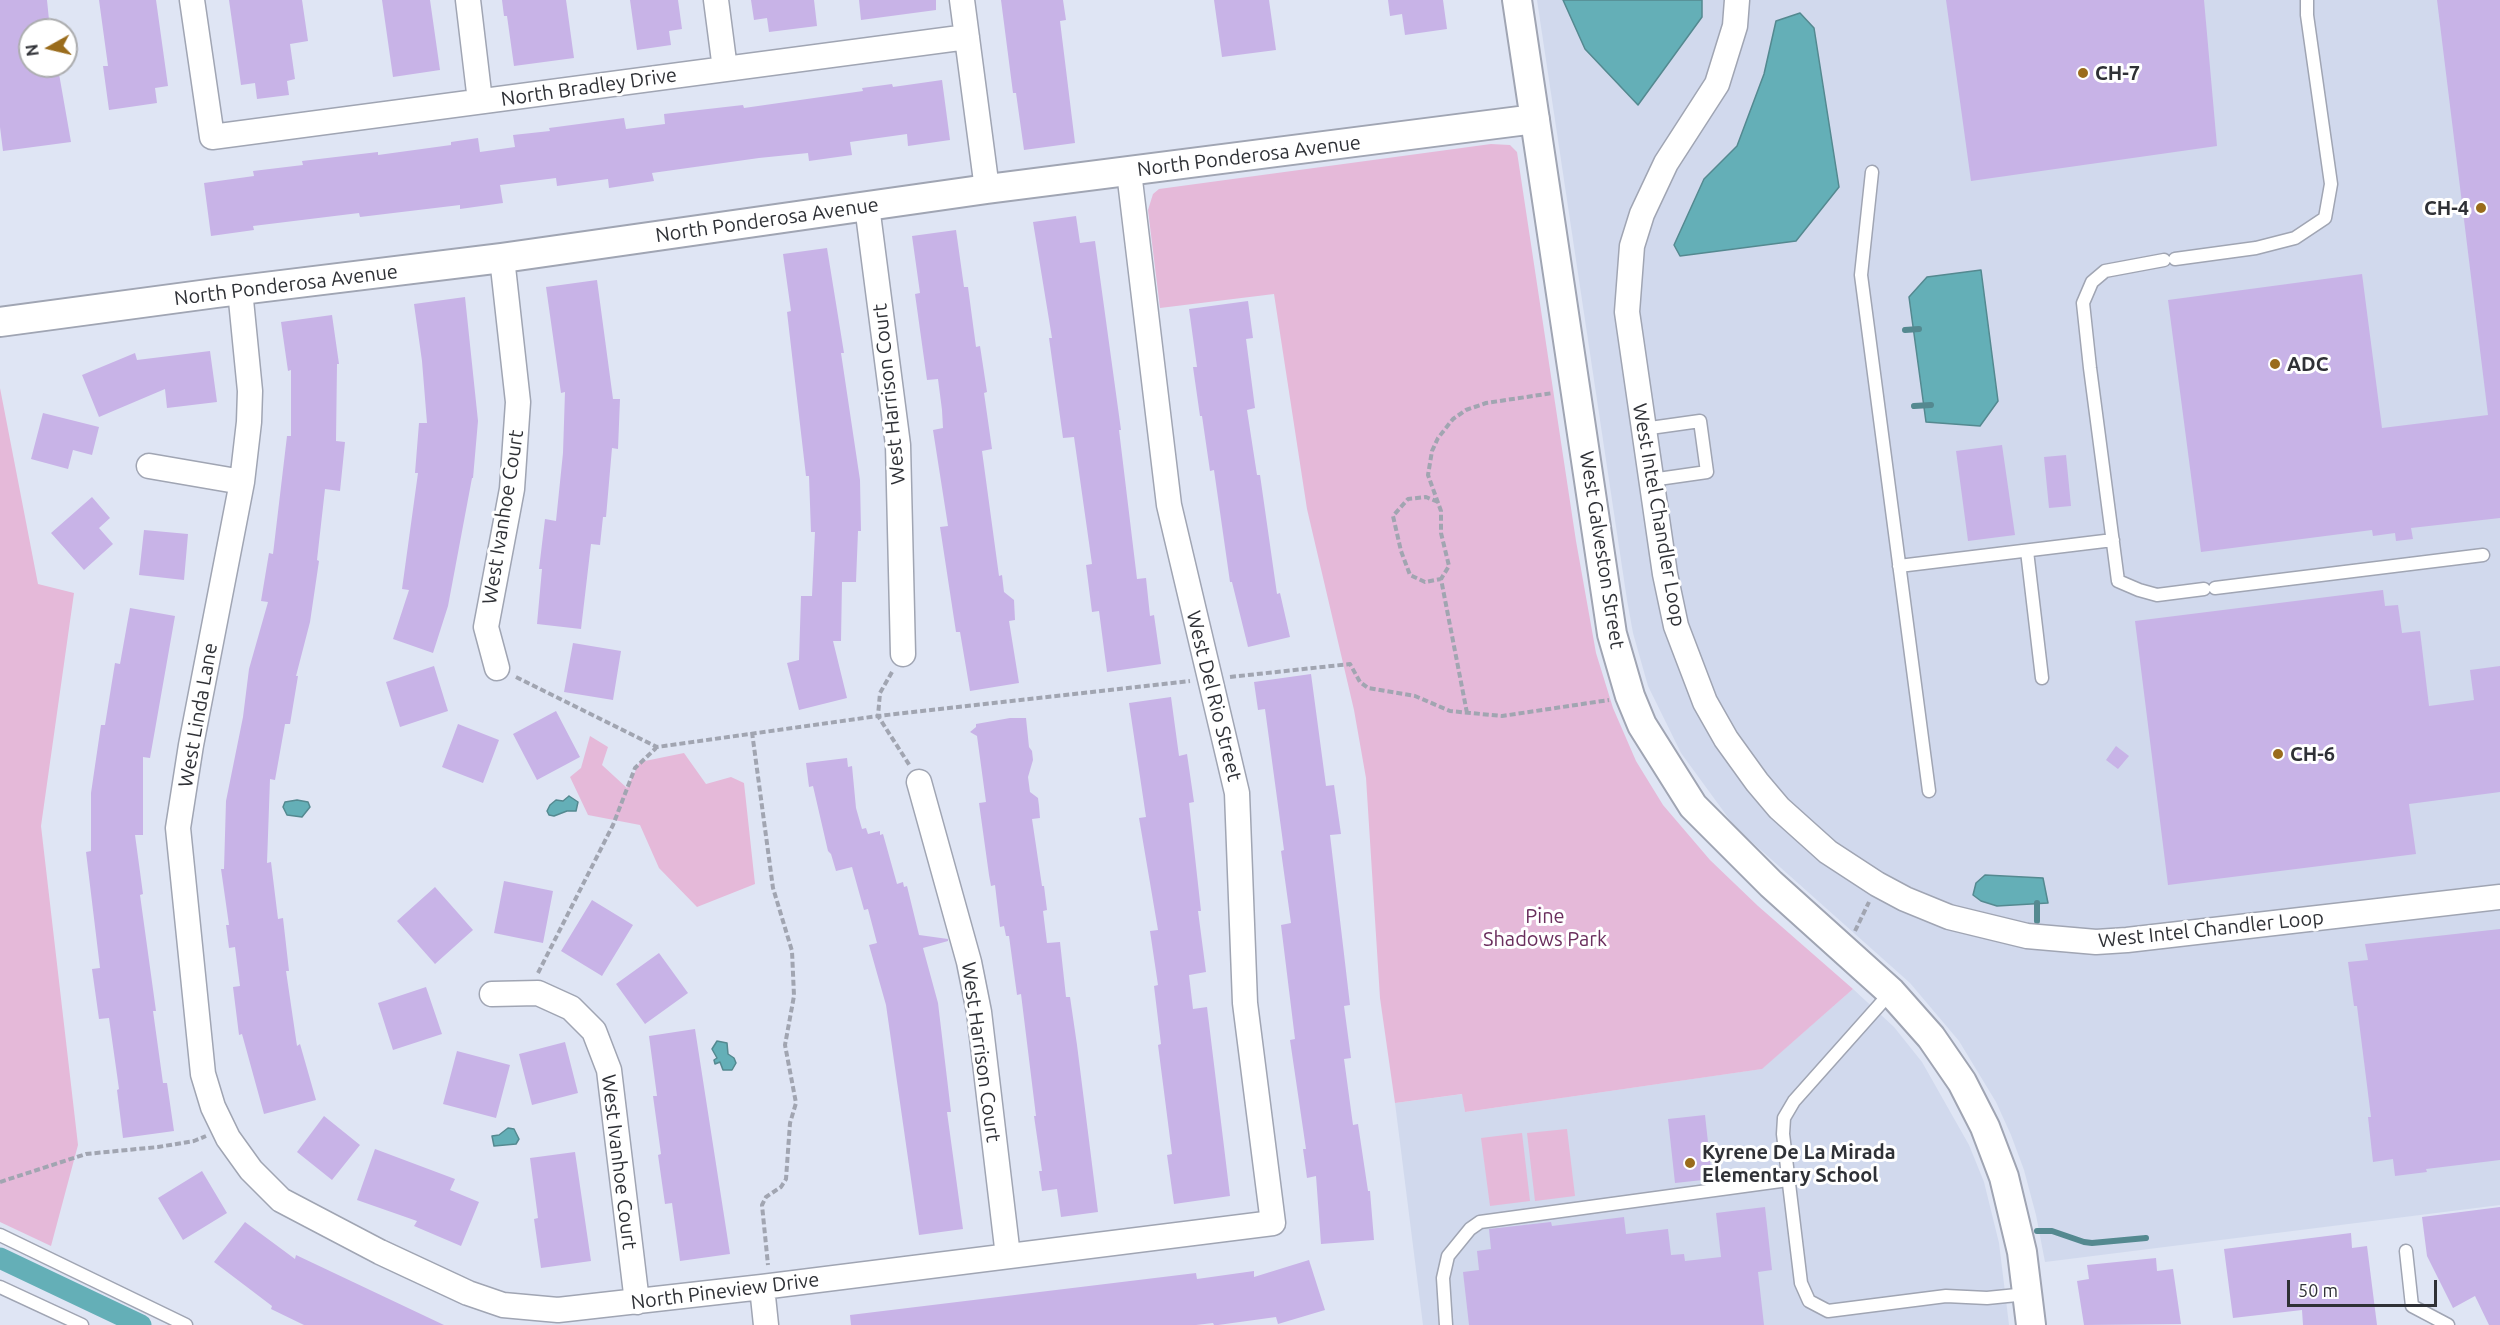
<!DOCTYPE html>
<style>
body{margin:0}
#map{position:relative;width:2500px;height:1325px;overflow:hidden;background:#dfe5f4;font-family:Ubuntu,sans-serif}
canvas{display:block}
.north{position:absolute;left:18px;top:18px;width:60px;height:60px;box-sizing:border-box;background:#fff;border:2px solid #acadaf;border-radius:50%;rotate:262deg;font-size:16px;font-weight:700;line-height:24px;text-align:center;color:#2f3136}
.north::after{content:'';display:block;margin:auto;width:21px;height:27px;background:#9a6c1c;clip-path:polygon(50% 0,100% 100%,50% 72%,0 100%)}
.scale{position:absolute;left:2287px;top:1280px;width:150px;height:27px;box-sizing:border-box;border:3px solid #2f3136;border-top:0;padding-left:8px;font-size:18px;line-height:21px;white-space:nowrap;color:#2f3136;-webkit-text-stroke:4px #fff;paint-order:stroke}
</style>
<div id="map">
<canvas width="2500" height="1325"></canvas>
<div class="north">N</div>
<div class="scale">50 m</div>
</div>
<script>
const ctx = document.querySelector('canvas').getContext('2d');
ctx.lineJoin = 'round';
function fillPath(path, color) {
  ctx.fillStyle = color;
  ctx.fill(path, 'evenodd');
}
function poly(rows) {
  const path = new Path2D();
  for (const r of rows) {
    path.moveTo(r[0], r[1]);
    for (let i = 2; i < r.length; i += 2) path.lineTo(r[i], r[i + 1]);
  }
  return path;
}
function strokePath(path, color, width, dash) {
  ctx.strokeStyle = color;
  ctx.lineWidth = width;
  ctx.lineCap = dash ? 'butt' : 'round';
  ctx.setLineDash(dash || []);
  ctx.stroke(path);
}
function write(font, color, halo, rows, align = 'center') {
  ctx.font = font + ' Ubuntu,sans-serif';
  ctx.lineWidth = 6;
  ctx.setLineDash([]);
  ctx.textBaseline = 'middle';
  ctx.strokeStyle = halo;
  ctx.fillStyle = color;
  for (const [text, x, y, turn = 0] of rows) {
    ctx.save();
    ctx.translate(x, y);
    ctx.rotate((+turn || 0) * Math.PI / 180);
    ctx.textAlign = isNaN(turn) ? turn : align;
    if (halo) ctx.strokeText(text, 0, 0);
    ctx.fillText(text, 0, 0);
    ctx.restore();
  }
}
const built = poly([
 [1537,0,2500,0,2500,1205,2045,1262,2036,1215,2024,1170,2011,1135,1996,1102,1959,1041,1910,983,1735,827,1681,753,1648,686,1633,633,1627,600],
 [1853,989,1894,1027,1922,1062,1969,1145,1984,1182,1999,1243,2009,1325,1423,1325,1395,1103,1463,1094,1465,1112,1761,1069]
]);
const green = poly([
 [1491,144,1510,145,1517,152,1576,541,1596,653,1613,708,1636,761,1663,805,1710,860,1758,906,1853,989,1762,1069,1465,1112,1462,1094,1395,1103,1380,998,1366,778,1354,710,1307,509,1274,294,1160,308,1148,210,1153,194,1159,189],
 [0,388,38,584,74,593,41,826,78,1145,51,1246,0,1222],
 [590,736,608,747,602,765,627,788,640,762,684,753,706,784,731,777,744,783,755,884,697,907,659,868,640,825,588,815,570,777,581,768],
 [1567,1129,1575,1196,1535,1201,1527,1133],
 [1522,1133,1530,1201,1490,1206,1481,1138]
]);
const water = poly([
 [1563,0,1702,0,1702,17,1638,105,1585,49,1563,0],
 [1800,13,1814,28,1839,187,1796,241,1680,256,1674,245,1704,179,1737,146,1764,74,1776,21,1800,13],
 [1981,270,1998,401,1980,426,1926,422,1909,297,1927,277,1981,270],
 [569,796,578,802,576,811,567,811,554,816,549,815,547,811,550,805,556,800,563,801,569,796],
 [297,800,308,802,310,807,302,817,287,815,283,807,285,802,297,800],
 [1985,875,2043,878,2048,903,1997,906,1981,901,1973,895,1976,883,1985,875],
 [717,1041,727,1043,728,1054,734,1058,736,1063,732,1070,723,1070,720,1062,715,1064,714,1060,717,1058,712,1049,717,1041],
 [508,1128,514,1129,519,1139,516,1144,494,1146,492,1136,499,1135,508,1128]
]);
const stream = poly([
 [1905,330,1919,329],
 [1914,406,1931,405],
 [2037,921,2037,903],
 [2037,1231,2052,1231,2084,1242,2092,1243,2146,1238]
]);
const canal = poly([
 [0,1258,141,1325]
]);
const building = poly([
 [0,0,47,0,50,30,30,30,30,72,58,68,71,142,3,151,0,127],
 [99,0,156,0,168,86,155,88,157,103,109,110,103,66,108,66],
 [229,0,302,0,308,41,290,44,295,79,287,81,289,95,257,99,255,83,241,85],
 [382,0,430,0,440,70,393,77],
 [502,0,566,0,574,58,514,66,507,16,504,16],
 [630,0,678,0,682,29,669,31,671,45,637,50],
 [751,0,814,0,817,26,769,32,767,18,754,20],
 [859,0,936,0,936,10,861,20],
 [1001,0,1063,0,1066,20,1060,21,1075,143,1024,150,1016,93,1013,93],
 [1214,0,1269,0,1276,50,1222,57],
 [1388,0,1443,0,1447,29,1405,35,1402,14,1390,16],
 [1946,0,2204,0,2217,146,1971,181],
 [2437,0,2500,0,2500,518,2411,528,2413,539,2396,541,2395,533,2373,536,2372,530,2201,552,2168,300,2362,274,2382,428,2488,415],
 [942,80,950,140,908,146,907,134,850,142,852,155,809,161,808,153,759,158,652,173,654,181,609,188,608,179,557,186,556,178,500,185,503,203,460,209,460,205,360,217,359,213,253,226,254,230,211,236,204,183,254,176,253,171,303,165,302,161,378,152,378,155,451,145,451,142,478,138,480,152,515,147,513,135,550,131,549,128,624,118,626,129,665,124,664,114,743,105,744,108,863,91,862,88,892,84,893,87],
 [1076,216,1080,243,1095,241,1121,430,1119,430,1137,579,1146,578,1150,616,1154,615,1161,664,1107,672,1099,611,1092,612,1086,565,1092,564,1074,437,1063,438,1049,338,1052,338,1033,222],
 [956,230,964,287,968,287,976,347,980,346,987,392,984,393,992,449,982,451,999,576,1002,575,1004,592,1014,600,1015,620,1009,621,1019,683,970,691,960,632,956,632,940,527,948,526,933,430,943,428,942,410,938,379,927,380,915,294,920,293,912,236],
 [827,248,844,353,841,353,860,480,861,531,858,531,856,582,842,582,841,641,833,641,847,698,799,710,787,663,799,660,801,596,812,596,815,532,811,532,809,476,806,476,787,312,791,311,783,254],
 [597,280,613,399,620,399,618,449,612,448,606,517,603,517,600,545,591,544,581,629,537,624,542,569,539,569,545,519,556,521,563,453,565,392,561,393,546,287],
 [465,297,478,421,473,478,472,478,448,606,433,653,393,639,409,590,402,589,418,473,415,473,419,423,427,423,422,361,414,304],
 [1248,301,1253,338,1246,339,1255,408,1247,410,1257,475,1260,475,1277,594,1280,593,1290,637,1248,647,1232,582,1230,582,1214,470,1210,471,1202,416,1200,416,1193,367,1197,367,1189,309],
 [332,315,339,364,337,364,336,441,345,442,340,491,325,489,317,560,319,561,310,622,296,676,298,676,290,724,285,724,275,780,270,779,267,863,271,862,278,919,283,918,289,971,286,971,297,1046,300,1044,316,1100,264,1114,242,1034,239,1035,233,987,240,986,235,947,229,948,226,925,229,925,221,869,224,869,226,801,243,717,249,669,268,602,261,601,269,553,273,554,287,436,291,436,291,370,288,371,281,322],
 [210,351,217,402,167,408,165,389,99,417,82,375,135,353,137,360],
 [43,413,99,427,92,455,73,450,68,469,31,459],
 [2002,445,2015,535,1968,541,1956,451],
 [2066,455,2071,506,2049,508,2044,457],
 [92,497,110,518,99,528,113,544,84,570,51,533],
 [144,530,188,534,184,580,139,575],
 [2383,590,2385,606,2398,605,2402,633,2420,631,2429,706,2474,700,2470,670,2500,666,2500,792,2409,804,2416,854,2168,885,2135,621],
 [130,608,175,616,150,758,143,757,143,835,135,835,143,894,140,895,156,1011,153,1011,163,1083,167,1083,174,1131,123,1138,117,1090,119,1089,109,1018,99,1019,92,969,100,968,86,852,91,851,91,793,101,725,105,725,115,663,120,664],
 [573,643,621,651,613,700,564,692],
 [434,666,448,711,400,727,386,682],
 [1311,674,1326,786,1334,785,1341,834,1330,835,1350,1005,1344,1006,1351,1058,1344,1059,1353,1125,1358,1124,1368,1191,1370,1191,1374,1240,1321,1244,1316,1176,1307,1178,1303,1149,1306,1149,1290,1040,1295,1039,1281,925,1291,923,1281,851,1284,850,1265,709,1258,710,1254,682],
 [1171,697,1179,756,1187,754,1194,802,1189,803,1201,911,1198,911,1206,972,1189,975,1193,1009,1207,1007,1230,1196,1174,1204,1167,1155,1172,1154,1158,1045,1161,1044,1154,986,1158,985,1150,931,1158,930,1139,818,1146,817,1129,703],
 [556,711,580,757,537,780,513,734],
 [1010,718,1026,718,1029,747,1032,751,1033,760,1028,777,1030,792,1038,798,1039,806,1040,818,1032,819,1042,886,1044,886,1047,910,1043,911,1047,943,1060,942,1066,997,1070,997,1077,1045,1098,1212,1061,1217,1057,1189,1042,1191,1039,1171,1042,1171,1034,1116,1036,1116,1021,994,1017,995,1009,936,1006,936,1004,926,1000,927,995,885,991,886,989,875,979,803,986,802,977,736,970,732,976,727,976,724],
 [458,724,499,740,483,783,442,767],
 [2116,746,2129,756,2118,769,2106,760],
 [847,758,848,767,852,766,856,808,862,829,866,828,868,834,880,831,880,835,883,834,897,884,903,882,904,887,907,886,919,935,948,939,948,941,923,948,938,1003,951,1112,947,1112,963,1229,919,1235,886,1005,869,945,877,943,868,909,864,910,852,867,836,871,831,854,828,851,813,786,809,787,806,763],
 [504,881,553,891,543,943,494,933],
 [435,887,473,930,435,964,397,921],
 [592,900,633,925,602,976,561,951],
 [2500,929,2500,1160,2426,1169,2427,1172,2395,1176,2393,1159,2373,1162,2368,1117,2371,1117,2357,1006,2354,1006,2348,962,2368,960,2365,944],
 [659,953,688,993,645,1024,616,984],
 [426,987,442,1034,393,1050,378,1003],
 [695,1029,730,1254,680,1261,672,1203,665,1204,658,1155,661,1154,653,1096,657,1096,649,1036],
 [565,1042,578,1093,532,1105,519,1054],
 [457,1051,510,1065,496,1118,443,1104],
 [1705,1115,1712,1179,1675,1183,1668,1119],
 [324,1116,360,1145,332,1180,297,1152],
 [375,1149,455,1179,450,1190,479,1202,461,1246,414,1226,417,1221,357,1200],
 [575,1152,591,1261,541,1268,534,1219,538,1218,530,1158],
 [202,1171,227,1213,183,1240,158,1198],
 [1765,1207,1772,1270,1758,1272,1764,1325,1469,1325,1463,1272,1479,1270,1477,1251,1491,1249,1489,1229,1551,1222,1552,1226,1624,1217,1626,1234,1668,1229,1671,1255,1684,1254,1685,1261,1721,1257,1716,1213],
 [2500,1207,2500,1325,2489,1325,2475,1296,2453,1308,2427,1256,2422,1217],
 [245,1222,295,1259,296,1255,444,1325,304,1325,271,1309,272,1306,214,1262],
 [2351,1233,2352,1248,2367,1246,2377,1325,2303,1325,2302,1310,2233,1318,2224,1249],
 [2156,1258,2157,1271,2173,1269,2181,1324,2084,1325,2077,1281,2089,1279,2087,1265],
 [1309,1260,1325,1310,1278,1324,1276,1317,1218,1325,1214,1325,1213,1323,1196,1325,851,1325,850,1315,1196,1273,1197,1279,1254,1271,1254,1277]
]);
const path = poly([
 [1438,502,1426,497,1408,499,1393,516,1401,551,1410,575,1425,582,1441,579],
 [892,672,880,693,878,716,910,766],
 [516,677,657,747,878,716,1190,681],
 [1230,677,1350,664,1360,682,1368,688,1415,696,1450,711,1502,716,1609,700],
 [1467,713,1441,579,1449,566,1441,533,1441,511,1428,475,1432,451,1438,438,1453,419,1466,410,1486,403,1553,393],
 [752,732,773,888,792,951,794,996,785,1045,796,1103,790,1123,786,1179,781,1187,766,1197,762,1205,768,1265],
 [1855,931,1869,902],
 [538,973,613,825,635,768,656,748],
 [0,1182,86,1154,158,1147,194,1141,206,1136]
]);
const service = poly([
 [1872,172,1861,275,1929,791],
 [2175,259,2256,248,2295,238,2325,218,2331,184,2307,15,2307,0],
 [2164,260,2105,271,2092,282,2083,303,2090,368,2118,581,2139,590,2157,595,2204,589],
 [1643,429,1700,421,1707,472,1651,480],
 [2027,551,2042,678],
 [1899,566,2113,540],
 [2215,588,2483,555],
 [1891,992,1794,1101,1784,1118,1783,1134,1801,1283,1809,1301,1828,1311,1946,1296,1987,1298,2027,1294],
 [0,1235,186,1325],
 [2406,1251,2412,1306,2448,1325],
 [0,1287,82,1325],
 [1446,1325,1443,1278,1448,1256,1470,1229,1480,1222,1788,1180]
]);
const minor = poly([
 [192,0,212,137,967,37],
 [468,0,480,101],
 [716,0,725,69],
 [962,0,987,189],
 [1737,0,1735,26,1717,84,1666,163,1642,214,1632,246,1627,312,1665,574,1676,626,1705,702,1726,739,1757,782,1779,808,1828,852,1877,884,1905,899,1949,917,2027,936,2096,942,2127,940,2500,897],
 [867,206,898,445,903,654],
 [240,290,250,391,249,422,242,482,191,745,178,828,203,1074,213,1107,228,1138,251,1170,281,1200,380,1252,468,1293,503,1305,558,1310,762,1287,1273,1223,1245,1003,1237,793,1169,505,1129,172],
 [149,466,242,482],
 [497,668,486,627,512,489,518,402,502,258],
 [919,782,969,962,979,1012,1008,1256],
 [492,994,538,993,571,1008,594,1031,609,1070,637,1302],
 [762,1287,766,1325]
]);
const tertiary = poly([
 [1517,0,1612,634,1630,696,1642,725,1693,806,1771,884,1891,992,1931,1037,1962,1082,1985,1127,2004,1177,2022,1252,2031,1325],
 [0,322,216,293,502,258,987,189,1535,119]
]);
const markers = [
 [2083,73,6,"#9a6c1c"],
 [2481,208,6,"#9a6c1c"],
 [2275,364,6,"#9a6c1c"],
 [2278,754,6,"#9a6c1c"],
 [1690,1163,6,"#9a6c1c"]
];
const poiNames = [
 ["CH-7",2095,73],
 ["CH-4",2469,208,"right"],
 ["ADC",2287,364],
 ["CH-6",2290,754],
 ["Kyrene De La Mirada",1702,1152],
 ["Elementary School",1702,1175]
];
const streetNames = [
 ["North Bradley Drive",589,87,-8],
 ["North Ponderosa Avenue",1249,156,-7],
 ["North Ponderosa Avenue",767,220,-8],
 ["North Ponderosa Avenue",286,285,-7],
 ["West Harrison Court",889,394,-96],
 ["West Intel Chandler Loop",1659,515,80],
 ["West Ivanhoe Court",503,517,-81],
 ["West Galveston Street",1602,550,81],
 ["West Del Rio Street",1214,696,76],
 ["West Linda Lane",198,715,-80],
 ["West Intel Chandler Loop",2211,929,-6],
 ["West Harrison Court",981,1052,82],
 ["West Ivanhoe Court",619,1162,83],
 ["North Pineview Drive",725,1291,-7]
];
const parkNames = [
 ["Pine",1545,916],
 ["Shadows Park",1545,939]
];
fillPath(built, '#d1d9ed');
fillPath(green, '#e5b9d9');
fillPath(water, '#64afb7');
strokePath(water, '#548990', 1.5);
strokePath(stream, '#548990', 6);
strokePath(canal, '#64afb7', 21);
fillPath(building, '#c8b3e7');
strokePath(service, '#a0a5b3', 15);
strokePath(minor, '#a0a5b3', 27);
strokePath(tertiary, '#a0a5b3', 32);
strokePath(path, '#a1a5b1', 4, [6, 3]);
strokePath(service, '#fff', 12);
strokePath(minor, '#fff', 24);
strokePath(tertiary, '#fff', 28);
for (const [x, y, r, color] of markers) {
  const dot = new Path2D();
  dot.arc(x, y, r, 0, 2 * Math.PI);
  ctx.fillStyle = color;
  ctx.fill(dot);
  strokePath(dot, '#fff', 2);
}
write('bold 20px', '#2f3136', '#fff', poiNames, 'left');
write('20px', '#2f3136', '#fff', streetNames);
write('20px', '#6a2e5d', '#fff', parkNames);
</script>
